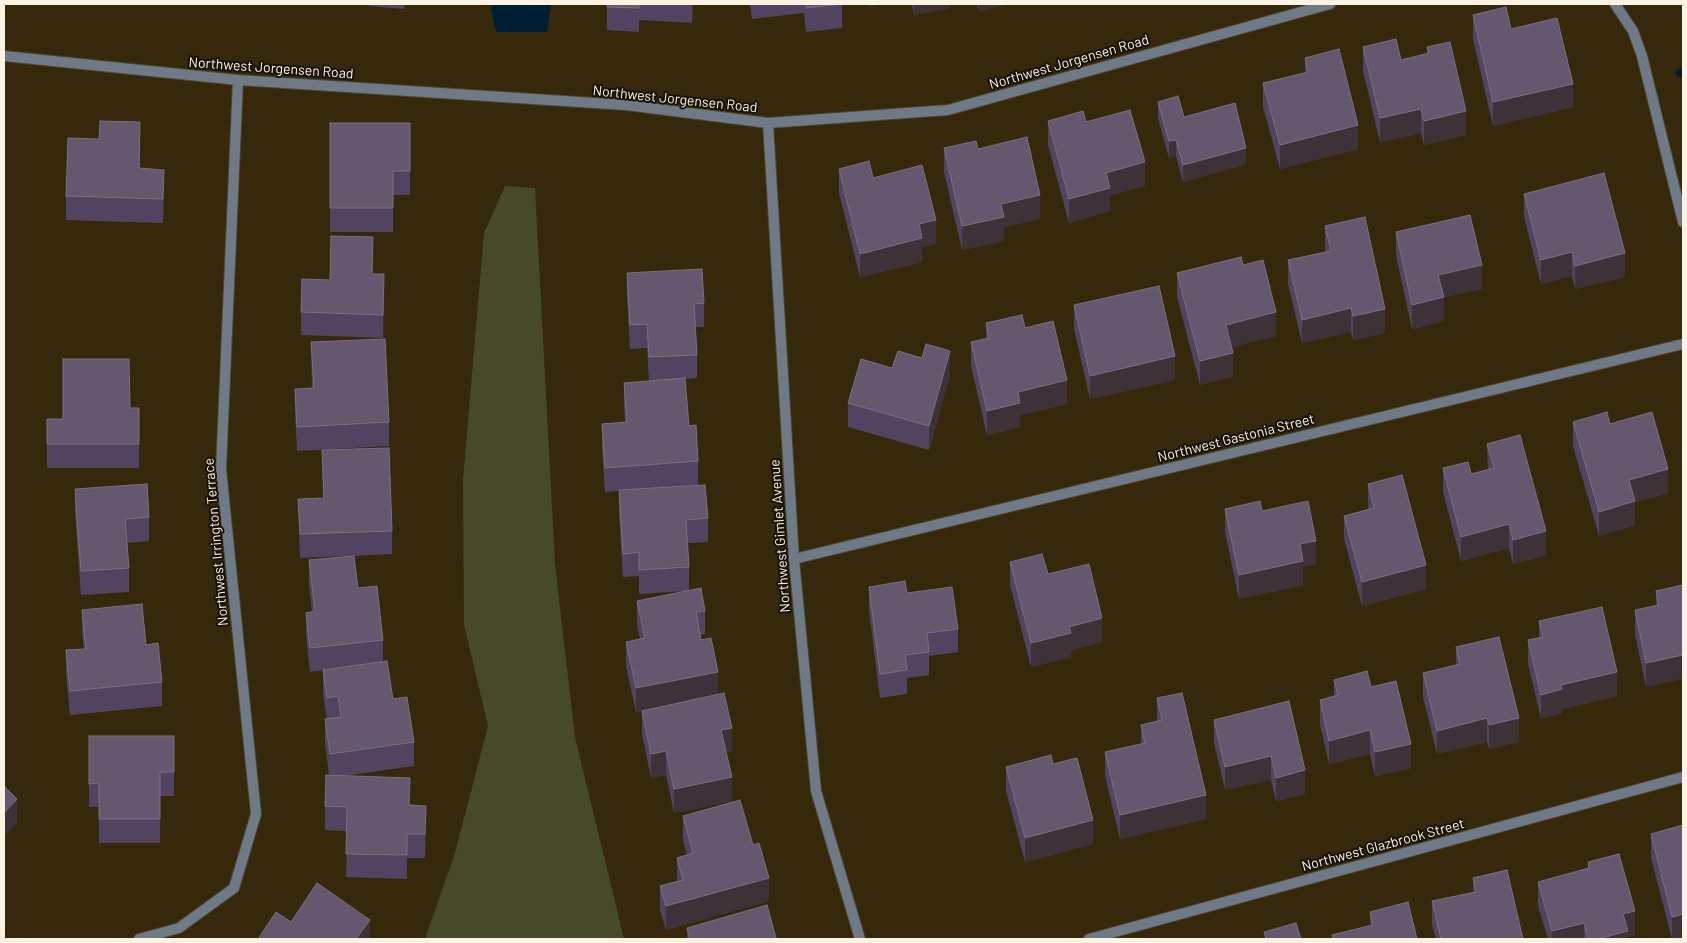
<!DOCTYPE html>
<style>
body{margin:0}
#map{position:relative;width:1687px;height:943px;overflow:hidden;background:#36280a;font-family:Barlow,sans-serif}
canvas{display:block}
.frame{position:absolute;inset:0;border:5px solid #fcf3e2;pointer-events:none}
</style>
<div id="map">
<canvas width="1687" height="943"></canvas>
<div class="frame"></div>
</div>
<script>
const ctx = document.querySelector('canvas').getContext('2d');
ctx.lineJoin = 'round';
function fillPath(path, color) {
  ctx.fillStyle = color;
  ctx.fill(path, 'evenodd');
}
function poly(rows) {
  const path = new Path2D();
  for (const r of rows) {
    path.moveTo(r[0], r[1]);
    for (let i = 2; i < r.length; i += 2) path.lineTo(r[i], r[i + 1]);
  }
  return path;
}
function strokePath(path, color, width, dash) {
  ctx.strokeStyle = color;
  ctx.lineWidth = width;
  ctx.lineCap = dash ? 'butt' : 'round';
  ctx.setLineDash(dash || []);
  ctx.stroke(path);
}
function write(font, color, halo, rows, align = 'center') {
  ctx.font = font + ' Barlow,sans-serif';
  ctx.lineWidth = 4;
  ctx.setLineDash([]);
  ctx.textBaseline = 'middle';
  ctx.strokeStyle = halo;
  ctx.fillStyle = color;
  for (const [text, x, y, turn = 0] of rows) {
    ctx.save();
    ctx.translate(x, y);
    ctx.rotate((+turn || 0) * Math.PI / 180);
    ctx.textAlign = isNaN(turn) ? turn : align;
    if (halo) ctx.strokeText(text, 0, 0);
    ctx.fillText(text, 0, 0);
    ctx.restore();
  }
}
const green = poly([
 [505,186,535,188,555,564,575,737,624,939,425,939,455,853,488,726,464,625,463,480,484,233]
]);
const water = poly([
 [492,4,551,4,547,32,496,32,491,10]
]);
const stream = poly([
 [1680,73,1683,72]
]);
const street = poly([
 [1615,4,1633,31,1642,56,1683,222],
 [4,56,238,80,626,105,768,123,948,110,1330,4],
 [768,123,794,559,816,791,860,939],
 [794,559,1683,344],
 [139,939,179,928,234,888,256,814,221,469,238,80],
 [1089,939,1683,777]
]);
const wall = poly([
 [369,4,405,4,404,9,369,6],
 [607,4,693,4,692,23,639,20,639,32,607,30],
 [750,4,842,4,842,28,806,32,804,13,752,19],
 [912,4,950,4,950,8,914,15],
 [977,4,1008,4,979,11],
 [1473,15,1511,29,1573,107,1493,126,1473,39],
 [1363,47,1401,60,1427,54,1427,47,1466,135,1424,145,1421,133,1380,142,1363,71],
 [1305,58,1358,149,1280,169,1263,107,1263,83,1305,73],
 [1158,102,1184,117,1246,164,1183,182,1176,156,1169,158,1158,118],
 [1048,121,1086,122,1145,186,1110,195,1110,211,1069,223,1048,145],
 [330,123,410,123,410,195,393,195,393,232,330,232],
 [140,146,140,168,164,193,163,223,66,220,66,196],
 [944,148,978,149,1040,219,1004,227,1004,241,962,250,944,172],
 [839,169,873,178,936,244,922,247,922,262,860,277,839,193],
 [1524,194,1625,277,1575,289,1572,276,1541,284,1524,217],
 [1325,226,1385,333,1353,340,1351,332,1302,343,1288,284,1288,260,1325,252],
 [1396,232,1482,289,1443,297,1444,321,1412,329,1396,256],
 [1243,265,1276,336,1232,347,1233,376,1200,385,1177,297,1177,273],
 [627,273,704,303,704,327,695,327,697,355,697,378,685,379,689,426,698,461,698,485,666,487,708,518,708,542,687,543,689,567,689,590,705,611,705,634,700,635,718,694,732,751,726,752,732,801,674,813,666,775,651,778,642,734,642,711,636,712,626,666,626,642,640,639,637,625,637,601,686,591,639,594,639,576,623,577,619,514,619,491,605,492,602,447,602,424,625,422,624,406,624,383,649,381,647,348,630,349,627,297],
 [330,280,384,298,383,338,301,335,301,312],
 [1074,305,1175,380,1090,399,1074,329],
 [986,323,1025,328,1067,404,1020,415,1020,427,987,435,971,366,971,342,986,339],
 [311,342,389,422,389,446,297,451,295,413,295,389,312,389],
 [892,368,950,375,929,450,848,427,848,403],
 [130,408,139,408,139,468,47,468,47,419,63,419],
 [1573,422,1610,424,1668,493,1635,502,1635,525,1599,536,1573,446],
 [1487,444,1546,555,1513,564,1509,548,1461,561,1443,492,1443,468,1471,474,1488,470],
 [322,450,392,531,392,554,354,556,358,588,383,640,383,662,393,699,414,742,414,766,344,776,410,805,426,830,425,858,407,858,407,879,346,877,347,831,325,830,325,806,329,775,325,743,325,719,327,719,323,694,323,670,310,672,306,636,306,613,312,612,309,584,309,560,351,556,300,558,298,499,323,498],
 [1368,484,1426,589,1362,606,1344,539,1344,516,1368,509],
 [75,489,149,517,149,541,127,543,129,568,129,592,81,595,75,513],
 [1225,509,1262,511,1316,564,1303,567,1303,585,1239,599,1225,532],
 [1010,562,1048,574,1102,642,1071,650,1071,657,1031,667,1010,585],
 [1683,585,1646,687,1635,634,1635,610,1656,606,1656,591],
 [869,587,907,593,958,629,958,652,929,656,929,675,907,678,907,694,880,698,869,610],
 [82,610,146,645,162,682,162,706,70,715,66,674,66,650,84,649,82,634],
 [1539,621,1617,696,1562,709,1562,713,1541,719,1528,664,1528,640,1539,638],
 [1456,647,1519,742,1489,749,1487,742,1437,754,1423,697,1423,673,1456,665],
 [1334,680,1371,687,1411,768,1375,776,1370,754,1329,764,1320,724,1320,700,1334,696],
 [1157,698,1206,819,1120,839,1105,776,1105,752,1141,744,1141,725,1157,721],
 [1289,701,1305,794,1276,801,1271,780,1225,790,1214,743,1214,720],
 [89,736,174,736,174,796,160,796,160,843,99,843,99,807,89,807],
 [1053,764,1093,844,1025,862,1006,791,1006,767],
 [683,816,769,901,666,930,660,910,660,886,677,881,677,858,687,855,683,840],
 [1683,825,1683,938,1678,939,1672,939,1651,858,1651,834],
 [1588,862,1635,935,1628,937,1628,939,1548,939,1538,906,1538,882,1588,869],
 [1473,878,1523,939,1436,939,1432,925,1432,901,1473,892],
 [1370,912,1417,939,1332,939,1332,935,1370,925],
 [687,928,776,939,687,939]
]);
const shadedWall = poly([
 [692,4,693,4,692,23],
 [869,4,883,4,869,7],
 [914,4,950,4,950,8,914,15],
 [979,4,1008,4,979,11],
 [1573,84,1573,107,1493,126,1493,102],
 [1421,109,1421,133,1380,142,1380,118],
 [1466,111,1466,135,1424,145,1424,121],
 [1358,125,1358,149,1280,169,1280,145],
 [1176,140,1176,156,1169,158,1169,141],
 [1246,148,1246,164,1183,182,1183,165],
 [1145,162,1145,186,1110,195,1110,211,1069,223,1069,199,1106,173],
 [164,170,164,193,163,223,163,199],
 [1040,195,1040,219,1004,227,1004,241,962,250,962,226,1001,204],
 [936,220,936,244,922,247,922,262,860,277,860,254,919,224],
 [1572,252,1572,276,1541,284,1541,260],
 [1625,253,1625,277,1575,289,1575,266],
 [1482,265,1482,289,1438,299,1438,275],
 [384,274,384,298,383,338,383,315],
 [1444,297,1444,321,1412,329,1412,305],
 [1351,308,1351,332,1302,343,1302,320],
 [1385,309,1385,333,1353,340,1353,316],
 [1276,312,1276,336,1226,349,1226,325],
 [950,351,950,375,929,450,929,426],
 [1233,353,1233,376,1200,385,1200,361],
 [1175,356,1175,380,1090,399,1090,376],
 [1067,380,1067,404,1020,415,1020,427,987,435,987,411,1018,392],
 [1668,469,1668,493,1635,502,1635,525,1599,536,1599,512,1629,480],
 [1509,524,1509,548,1461,561,1461,537],
 [1546,531,1546,555,1513,564,1513,540],
 [1316,541,1316,564,1303,567,1303,585,1239,599,1239,575,1300,544],
 [1426,565,1426,589,1362,606,1362,582],
 [1102,618,1102,642,1071,650,1071,657,1031,667,1031,643,1069,627],
 [1683,655,1683,679,1646,687,1646,663],
 [718,672,718,695,636,712,636,688],
 [1617,672,1617,696,1562,709,1562,713,1541,719,1541,695,1561,685],
 [1487,718,1487,742,1437,754,1437,731],
 [1519,718,1519,742,1489,749,1489,725],
 [732,728,732,751,721,754,721,730],
 [1370,730,1370,754,1329,764,1329,741],
 [1411,744,1411,768,1375,776,1375,752],
 [666,751,666,775,651,778,651,754],
 [1271,756,1271,780,1225,790,1225,767],
 [1305,770,1305,794,1276,801,1276,778],
 [732,777,732,801,674,813,674,789],
 [1206,795,1206,819,1120,839,1120,815],
 [17,799,17,823,4,837,4,813],
 [426,806,426,830,425,858,425,834],
 [1093,820,1093,844,1025,862,1025,838],
 [769,878,769,901,666,930,666,906],
 [1635,911,1635,935,1628,937,1628,939,1598,939,1623,914],
 [1683,914,1683,938,1678,939,1672,939,1672,917],
 [370,920,370,939,356,939],
 [1584,923,1584,939,1552,939,1552,931]
]);
const building = poly([
 [607,4,639,4,639,8,607,7,607,4],
 [806,4,842,4,806,8,806,4],
 [1506,7,1511,29,1557,18,1573,84,1493,102,1473,15,1506,7],
 [1396,39,1401,60,1429,53,1427,47,1450,42,1466,111,1424,121,1421,109,1380,118,1363,47,1396,39],
 [1339,49,1358,125,1280,145,1263,83,1308,72,1305,58,1339,49],
 [1178,96,1184,117,1235,103,1246,148,1183,165,1176,140,1169,141,1158,102,1178,96],
 [1130,110,1145,162,1106,173,1110,188,1069,199,1048,121,1083,111,1086,122,1130,110],
 [100,121,140,122,139,168,164,170,163,199,66,196,68,138,99,139,100,121],
 [330,123,410,123,410,171,393,171,393,208,330,208,330,123],
 [1027,137,1040,195,1001,204,1004,217,962,226,944,148,976,141,978,149,1027,137],
 [869,161,873,178,922,165,936,220,919,224,922,238,860,254,839,169,869,161],
 [1604,173,1625,253,1575,266,1572,252,1541,260,1524,194,1604,173],
 [1470,215,1482,265,1438,275,1444,297,1412,305,1396,232,1470,215],
 [1365,217,1385,309,1353,316,1351,308,1302,320,1288,260,1331,251,1325,226,1365,217],
 [331,236,373,237,372,274,384,274,383,315,301,312,302,279,330,280,331,236],
 [1241,257,1243,265,1263,260,1276,312,1226,325,1233,353,1200,361,1177,273,1241,257],
 [702,269,704,303,694,304,697,355,649,357,647,324,630,325,627,273,702,269],
 [1159,286,1175,356,1090,376,1074,305,1159,286],
 [1022,315,1025,328,1053,321,1067,380,1018,392,1020,403,987,411,971,342,989,338,986,323,1022,315],
 [385,339,389,422,297,427,295,389,314,388,311,342,385,339],
 [926,344,950,351,929,426,848,403,861,359,892,368,898,351,922,358,926,344],
 [63,359,129,359,130,408,139,408,139,444,47,444,47,419,63,419,63,359],
 [685,378,689,426,696,425,698,461,605,468,602,424,627,422,624,383,685,378],
 [1607,412,1610,424,1652,412,1668,469,1629,480,1635,501,1599,512,1573,422,1607,412],
 [1520,435,1546,531,1513,540,1509,524,1461,537,1443,468,1468,462,1471,474,1494,468,1487,444,1520,435],
 [389,448,392,531,300,534,298,499,324,498,322,450,389,448],
 [1402,475,1426,565,1362,582,1344,516,1374,508,1368,484,1402,475],
 [147,484,149,517,125,519,129,568,81,571,75,489,147,484],
 [705,485,708,518,686,520,689,567,639,570,639,552,623,554,619,490,705,485],
 [1260,501,1262,511,1308,501,1316,541,1300,544,1303,561,1239,575,1225,509,1260,501],
 [1042,554,1048,574,1089,564,1102,618,1069,627,1071,633,1031,643,1010,562,1042,554],
 [354,556,358,588,377,586,383,640,310,648,306,613,315,611,309,560,354,556],
 [905,581,907,593,952,587,958,629,927,633,929,652,905,655,907,670,880,674,869,587,905,581],
 [1683,585,1683,655,1646,663,1635,610,1659,605,1656,591,1683,585],
 [701,588,705,611,696,612,701,640,711,638,718,672,636,688,626,642,645,638,637,601,701,588],
 [142,604,146,645,158,643,162,682,70,691,66,650,86,649,82,610,142,604],
 [1602,607,1617,672,1561,685,1562,689,1541,695,1528,640,1543,637,1539,621,1602,607],
 [1499,637,1519,718,1489,725,1487,718,1437,731,1423,673,1460,664,1456,647,1499,637],
 [387,661,393,699,407,697,414,742,330,754,325,719,341,717,338,696,327,698,323,670,387,661],
 [1367,671,1371,687,1396,681,1411,744,1375,752,1370,730,1329,741,1320,700,1338,695,1334,680,1367,671],
 [724,693,732,728,721,730,732,777,674,789,666,751,651,754,642,711,724,693],
 [1182,693,1206,795,1120,815,1105,752,1145,743,1141,725,1162,720,1157,698,1182,693],
 [1289,701,1305,770,1276,778,1271,756,1225,767,1214,720,1289,701],
 [89,736,174,736,174,772,160,772,160,819,99,819,99,783,89,784,89,736],
 [1051,755,1053,764,1077,758,1093,820,1025,838,1006,767,1051,755],
 [326,775,410,778,409,805,426,806,425,834,407,834,407,855,346,854,347,807,325,806,326,775],
 [4,786,17,799,4,813,4,786],
 [740,800,753,845,759,843,769,878,666,906,660,886,683,880,677,858,693,853,683,816,740,800],
 [1683,825,1683,914,1672,917,1651,834,1683,825],
 [1619,854,1635,911,1623,914,1628,931,1598,939,1588,939,1584,923,1552,931,1538,882,1589,868,1588,862,1619,854],
 [1507,870,1523,939,1441,939,1432,901,1476,892,1473,878,1507,870],
 [317,883,370,920,356,939,258,939,276,912,291,922,317,883],
 [1408,902,1417,939,1333,939,1332,935,1373,925,1370,912,1408,902],
 [767,905,776,938,773,939,690,939,687,928,767,905],
 [1296,923,1301,939,1266,939,1264,932,1296,923]
]);
const streetNames = [
 ["Northwest Jorgensen Road",1069,62,-16],
 ["Northwest Jorgensen Road",271,68,4],
 ["Northwest Jorgensen Road",675,99,6],
 ["Northwest Gastonia Street",1236,438,-14],
 ["Northwest Gimlet Avenue",780,536,-94],
 ["Northwest Irrington Terrace",216,542,-95],
 ["Northwest Glazbrook Street",1383,845,-15]
];
fillPath(green, '#464a2a');
fillPath(water, '#001e31');
strokePath(stream, '#001e31', 9);
strokePath(street, '#524428', 12);
strokePath(street, '#6e7a87', 10);
fillPath(wall, '#524460');
fillPath(shadedWall, '#3f3138');
fillPath(building, '#64576e');
strokePath(building, '#7c6f80', 1);
write('14px', '#fcf3e2', '#181206', streetNames);
</script>
